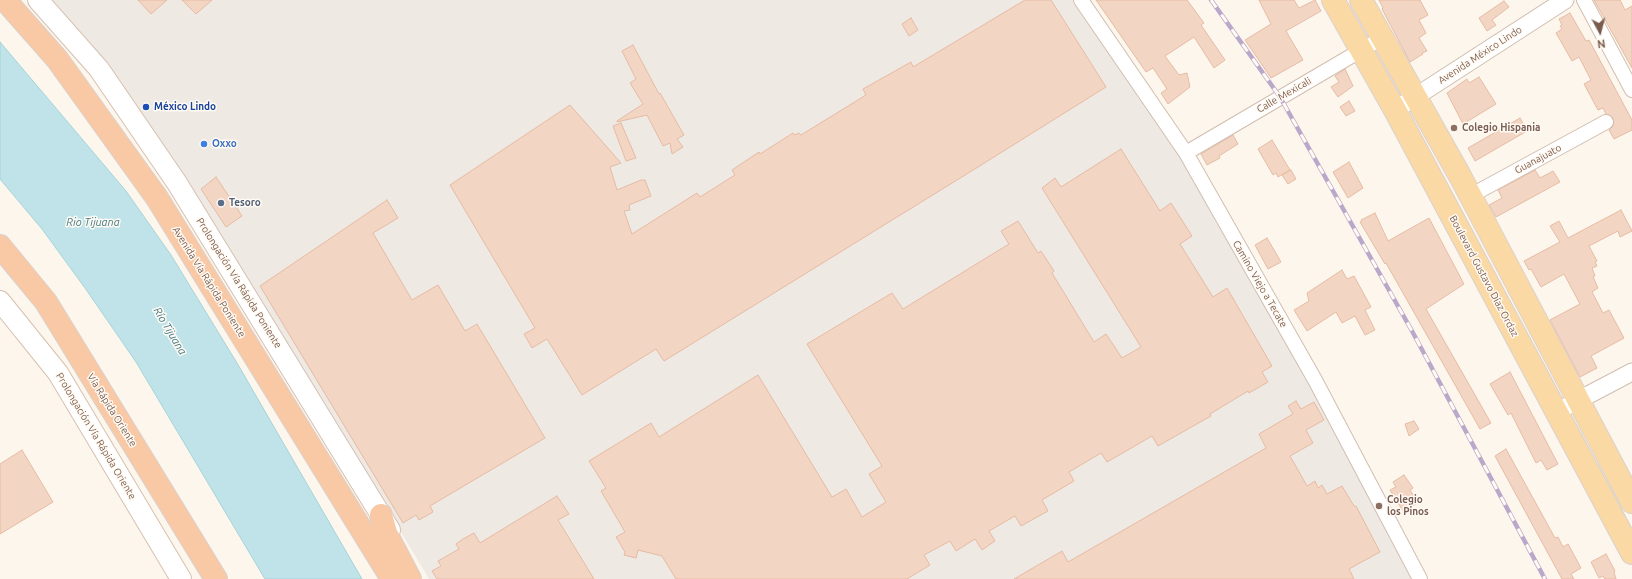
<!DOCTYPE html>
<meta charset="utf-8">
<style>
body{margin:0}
#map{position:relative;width:1632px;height:579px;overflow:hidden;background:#fdf6ec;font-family:Ubuntu,sans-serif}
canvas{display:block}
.north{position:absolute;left:1580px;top:12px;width:40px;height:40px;-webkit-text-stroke:3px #fffaf3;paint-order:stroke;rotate:173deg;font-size:11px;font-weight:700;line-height:16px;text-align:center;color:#7a5c4d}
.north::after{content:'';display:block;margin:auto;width:14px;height:18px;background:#7a5c4d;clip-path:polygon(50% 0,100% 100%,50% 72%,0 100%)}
</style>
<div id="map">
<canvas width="1632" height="579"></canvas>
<div class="north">N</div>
</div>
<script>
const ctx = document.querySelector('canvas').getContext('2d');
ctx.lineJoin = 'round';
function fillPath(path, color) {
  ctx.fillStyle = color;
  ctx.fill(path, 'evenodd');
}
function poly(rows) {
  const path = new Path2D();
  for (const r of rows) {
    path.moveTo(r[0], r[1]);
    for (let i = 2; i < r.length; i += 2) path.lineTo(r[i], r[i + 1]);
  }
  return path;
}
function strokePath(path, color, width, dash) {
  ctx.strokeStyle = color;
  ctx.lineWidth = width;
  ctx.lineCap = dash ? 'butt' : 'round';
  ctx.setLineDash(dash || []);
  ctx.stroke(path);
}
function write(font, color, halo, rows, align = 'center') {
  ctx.font = font + ' Ubuntu,sans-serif';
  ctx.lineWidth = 3;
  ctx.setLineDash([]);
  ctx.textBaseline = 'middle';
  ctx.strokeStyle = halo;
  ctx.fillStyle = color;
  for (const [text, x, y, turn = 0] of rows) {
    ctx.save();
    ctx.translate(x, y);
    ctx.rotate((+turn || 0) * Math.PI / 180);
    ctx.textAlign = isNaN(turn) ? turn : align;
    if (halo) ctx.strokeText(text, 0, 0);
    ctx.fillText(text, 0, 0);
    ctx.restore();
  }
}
const industrial = poly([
 [46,0,1077,0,1178,154,1312,381,1420,579,429,579,276,324,85,45]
]);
const water = poly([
 [0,42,126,191,171,255,237,363,362,579,265,579,136,362,85,288,42,229,0,179,0,42]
]);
const building = poly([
 [138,0,167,0,151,14,138,0],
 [182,0,212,0,196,14,182,0],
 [1025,0,1051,0,1106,87,978,167,664,361,656,349,582,395,547,339,532,348,524,334,535,328,450,185,570,105,621,163,610,167,617,190,641,180,645,180,651,196,629,205,630,210,624,211,632,234,697,193,700,197,735,175,732,170,759,152,760,154,793,133,795,135,799,133,801,135,866,95,863,89,911,62,913,67,1025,0],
 [1096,0,1187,0,1204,23,1201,25,1225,60,1214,68,1194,37,1165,56,1179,75,1187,73,1190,87,1168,104,1161,93,1167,89,1153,68,1146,72,1096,0],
 [1259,0,1294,0,1299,8,1315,0,1321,11,1286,31,1303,60,1271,78,1245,40,1271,24,1259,0],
 [1379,0,1420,0,1428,15,1419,20,1426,33,1419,38,1427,51,1422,53,1423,54,1410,62,1382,9,1383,8,1379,0],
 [1594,0,1620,0,1625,10,1632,6,1632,68,1594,0],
 [1504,1,1509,7,1492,20,1496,25,1487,31,1479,18,1504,1],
 [1570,13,1586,41,1589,40,1632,120,1632,130,1614,139,1609,130,1613,126,1613,118,1606,114,1603,108,1598,110,1584,84,1591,80,1579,57,1572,61,1556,33,1562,29,1560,26,1562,25,1559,19,1570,13],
 [911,18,918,30,909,36,902,24,911,18],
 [633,45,659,94,660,93,684,135,677,139,683,147,672,154,670,143,663,146,647,115,617,122,617,121,643,104,630,83,636,79,622,51,633,45],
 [1345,69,1353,86,1338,97,1331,87,1339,82,1335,76,1345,69],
 [1479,77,1496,104,1463,124,1447,93,1467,79,1469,83,1479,77],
 [1349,101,1355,111,1346,116,1340,107,1349,101],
 [1520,118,1527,131,1475,161,1468,148,1520,118],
 [621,123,636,158,626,161,613,126,621,123],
 [1233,135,1238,144,1219,156,1220,158,1207,165,1201,154,1233,135],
 [1272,140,1290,170,1278,177,1276,173,1273,175,1258,149,1272,140],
 [1121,149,1160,211,1171,203,1192,236,1180,244,1213,297,1227,288,1272,366,1262,372,1268,382,1249,393,1248,391,1210,414,1211,416,1158,446,1152,436,1107,462,1101,453,1069,472,1074,481,1042,500,1048,511,1021,526,1015,516,989,531,995,541,982,550,975,539,956,551,950,541,924,555,930,565,907,579,676,579,662,556,638,550,636,558,624,555,625,552,616,537,625,532,601,491,606,488,589,461,651,423,659,437,758,375,832,497,846,489,862,517,886,502,869,474,882,466,807,344,892,293,903,309,1009,244,1001,231,1018,221,1038,253,1041,251,1054,271,1052,273,1094,342,1106,334,1122,358,1141,347,1042,188,1055,178,1061,187,1121,149],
 [1349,162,1363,188,1348,198,1333,172,1349,162],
 [1291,170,1296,179,1288,184,1282,175,1291,170],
 [1535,170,1540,178,1553,171,1560,182,1496,217,1489,205,1502,198,1498,190,1535,170],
 [216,177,242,216,226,227,201,189,216,177],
 [387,200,398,218,373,233,412,300,438,285,465,331,477,324,545,438,430,506,433,512,419,520,416,515,403,523,260,286,387,200],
 [1621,210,1632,231,1620,237,1618,231,1589,246,1597,261,1595,262,1597,266,1592,268,1595,276,1593,277,1598,288,1592,292,1603,313,1609,310,1624,338,1591,356,1597,368,1580,377,1550,320,1580,304,1564,274,1541,287,1531,269,1529,270,1524,261,1560,242,1550,226,1559,221,1568,238,1621,210],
 [1375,213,1388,241,1429,218,1464,284,1426,309,1491,423,1480,429,1386,263,1385,264,1360,222,1362,221,1361,220,1375,213],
 [1267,238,1281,262,1268,269,1255,245,1267,238],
 [1342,270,1347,279,1354,276,1371,307,1365,310,1375,330,1365,335,1355,316,1342,323,1336,312,1307,331,1294,310,1309,301,1307,293,1342,270],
 [1510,372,1558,464,1547,470,1541,460,1536,463,1511,413,1508,415,1490,384,1510,372],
 [1296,401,1301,409,1314,402,1324,420,1306,430,1313,443,1290,456,1307,486,1315,481,1318,488,1322,485,1327,494,1342,486,1354,506,1356,506,1380,552,1349,569,1354,579,1014,579,1062,551,1068,562,1266,448,1259,434,1293,414,1288,406,1296,401],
 [1414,421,1419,429,1409,436,1405,424,1414,421],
 [1506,449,1555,538,1558,537,1563,547,1568,544,1581,568,1571,574,1574,579,1562,579,1495,456,1506,449],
 [22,450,53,502,0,534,0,464,22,450],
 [1404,475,1413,488,1410,490,1418,503,1403,511,1390,490,1396,487,1393,482,1404,475],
 [557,496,569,514,558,520,594,579,437,579,432,571,441,566,438,561,459,549,456,544,463,539,474,533,480,543,557,496],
 [1606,554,1615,571,1614,572,1616,579,1605,579,1603,576,1599,578,1591,562,1606,554]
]);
const minor = poly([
 [1081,0,1186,153,1315,380,1420,579],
 [1584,0,1632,90],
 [1186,153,1382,38],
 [1470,196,1606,122]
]);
const tertiary = poly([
 [1395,110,1565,0],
 [1556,412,1632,372]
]);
const secondary = poly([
 [38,0,99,69,177,183,390,530],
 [0,301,58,373,181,579]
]);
const primary = poly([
 [1333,0,1395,110,1632,553],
 [1361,0,1460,176,1632,502]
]);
const trunk = poly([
 [5,0,57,59,157,198,392,579],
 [0,246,46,302,216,579],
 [381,515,386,533,410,579]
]);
const rail = poly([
 [1211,0,1280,97,1412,331,1545,579]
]);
const markers = [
 [146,107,4,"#1a4fb4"],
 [1454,128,4,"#8d6e63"],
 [204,144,4,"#3f7fe0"],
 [221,203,4,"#5c6f8a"],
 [1379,506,4,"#8d6e63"]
];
const streetNames = [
 ["Avenida México Lindo",1480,55,-33],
 ["Calle Mexicali",1284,95,-30],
 ["Guanajuato",1538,159,-28],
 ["Boulevard Gustavo Díaz Ordaz",1484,276,62],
 ["Avenida Vía Rápida Poniente",209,282,58],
 ["Prolongación Vía Rápida Poniente",239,283,58],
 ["Camino Viejo a Tecate",1260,284,60],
 ["Vía Rápida Oriente",112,410,58],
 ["Prolongación Vía Rápida Oriente",96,436,59]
];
const transitNames = [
 ["México Lindo",154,107]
];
const educationNames = [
 ["Colegio Hispania",1462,128],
 ["Colegio",1387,500],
 ["los Pinos",1387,512]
];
const shopNames = [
 ["Oxxo",212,144]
];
const serviceNames = [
 ["Tesoro",229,203]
];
const waterNames = [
 ["Rio Tijuana",93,222],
 ["Río Tijuana",170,331,59]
];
fillPath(industrial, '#efe9e4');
fillPath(water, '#bfe3e8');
strokePath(water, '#a5d3da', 1);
fillPath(building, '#f3d5c3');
strokePath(building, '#e6bba3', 1);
strokePath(minor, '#d1beb0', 16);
strokePath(tertiary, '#d1beb0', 19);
strokePath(secondary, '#d6c0b0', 22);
strokePath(primary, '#dad1cd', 24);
strokePath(trunk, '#dad1cd', 24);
strokePath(minor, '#fff', 14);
strokePath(tertiary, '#fff', 17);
strokePath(secondary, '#fff', 20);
strokePath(primary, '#fbd9a5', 22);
strokePath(trunk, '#f9c8a4', 22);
strokePath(rail, '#b9a8c9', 4.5);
strokePath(rail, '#fffaf3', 3, [9]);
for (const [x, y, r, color] of markers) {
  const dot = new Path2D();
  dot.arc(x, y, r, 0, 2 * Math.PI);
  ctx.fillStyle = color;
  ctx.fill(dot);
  strokePath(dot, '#fffaf3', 1.5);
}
write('10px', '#7a5c4d', '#fffaf3', streetNames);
write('bold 10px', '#164399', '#fffaf3', transitNames, 'left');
write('bold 10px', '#785e54', '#fffaf3', educationNames, 'left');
write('bold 10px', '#366cbe', '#fffaf3', shopNames, 'left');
write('bold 10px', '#4e5e75', '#fffaf3', serviceNames, 'left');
write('italic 11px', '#437c86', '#fffaf3', waterNames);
</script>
